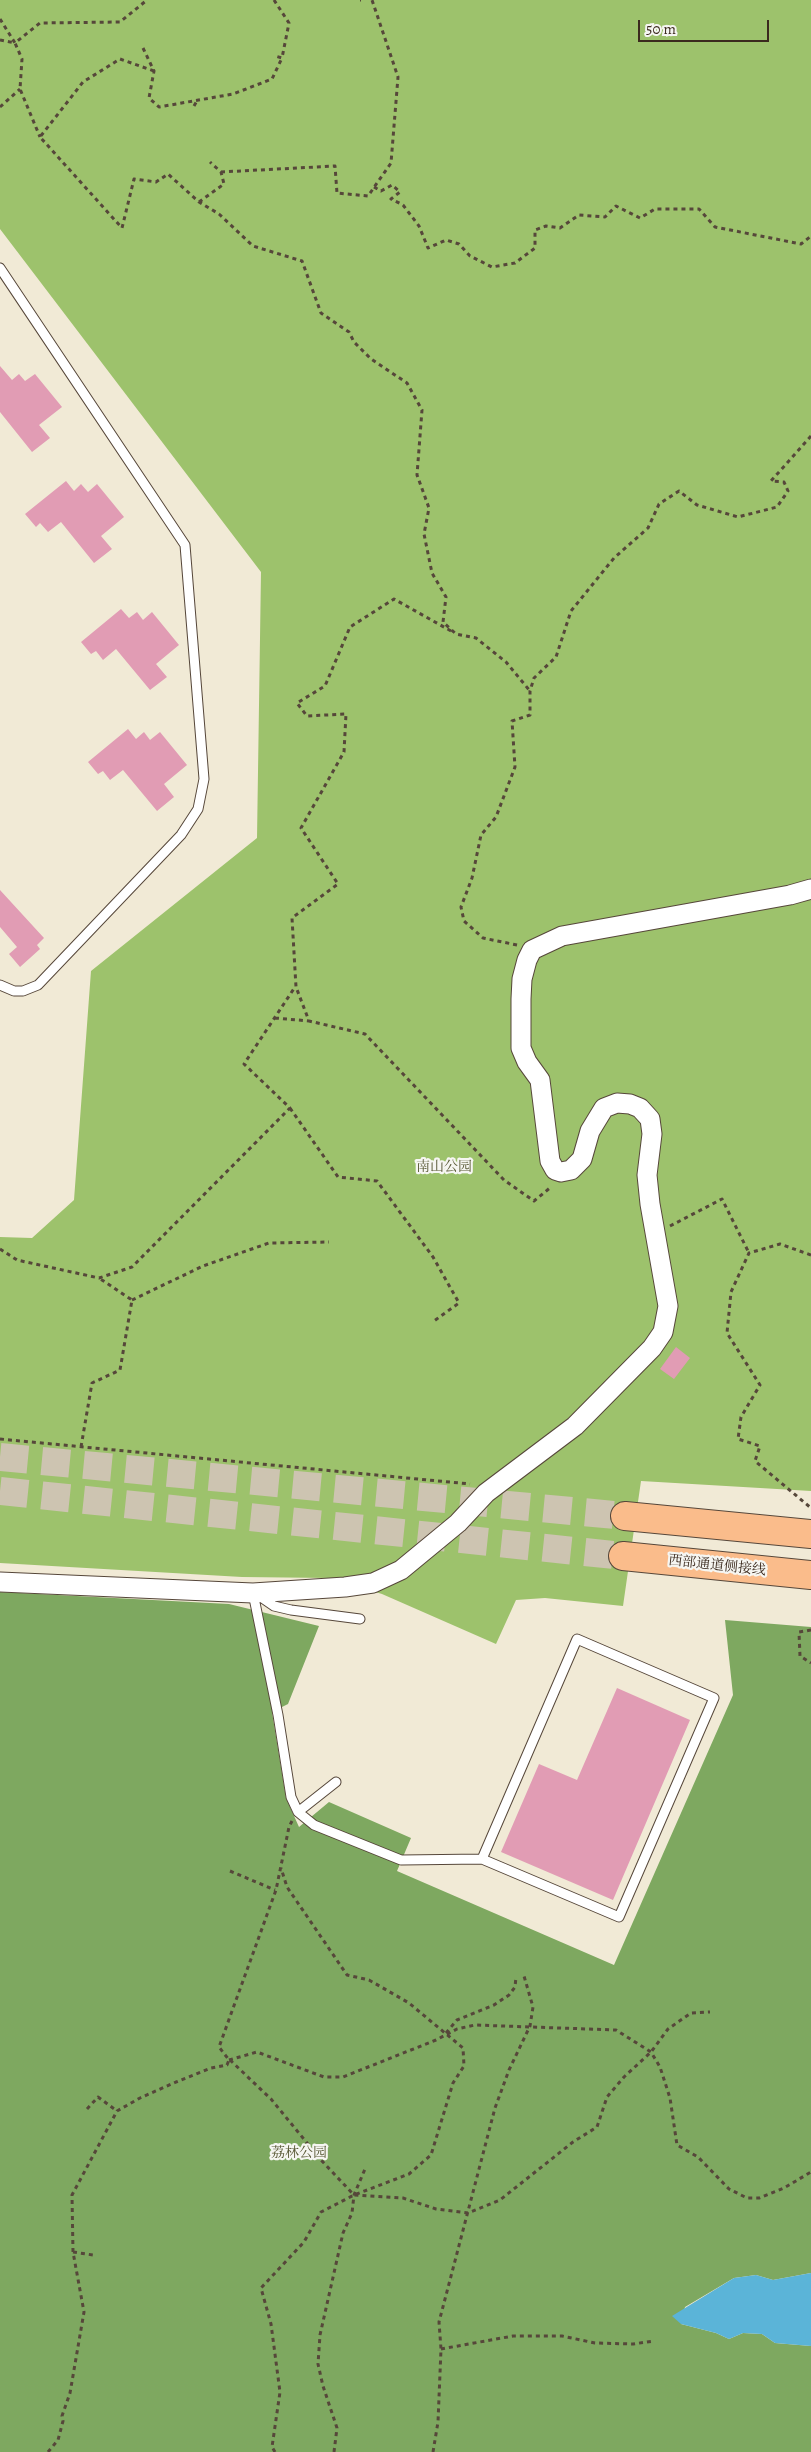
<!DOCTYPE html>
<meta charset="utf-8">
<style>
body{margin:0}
#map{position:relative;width:811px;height:2452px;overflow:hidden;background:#f1ead6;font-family:Alegreya,serif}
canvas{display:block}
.scale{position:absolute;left:638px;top:20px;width:131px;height:22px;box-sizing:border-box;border:2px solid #3b2a1e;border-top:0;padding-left:6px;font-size:15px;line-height:18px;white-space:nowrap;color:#3b2a1e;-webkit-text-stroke:4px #f6f6f2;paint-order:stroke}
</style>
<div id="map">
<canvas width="811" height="2452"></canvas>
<div class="scale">50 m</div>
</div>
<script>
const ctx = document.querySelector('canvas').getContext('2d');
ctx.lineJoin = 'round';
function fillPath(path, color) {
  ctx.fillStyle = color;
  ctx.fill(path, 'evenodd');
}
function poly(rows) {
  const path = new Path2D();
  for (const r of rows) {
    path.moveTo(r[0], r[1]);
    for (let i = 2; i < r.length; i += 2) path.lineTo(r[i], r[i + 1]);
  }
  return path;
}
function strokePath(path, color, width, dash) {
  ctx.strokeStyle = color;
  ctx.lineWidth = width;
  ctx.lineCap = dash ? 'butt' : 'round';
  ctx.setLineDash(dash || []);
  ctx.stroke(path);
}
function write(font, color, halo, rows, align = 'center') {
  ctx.font = font + ' Alegreya,"Noto Serif SC",serif';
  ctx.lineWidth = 4.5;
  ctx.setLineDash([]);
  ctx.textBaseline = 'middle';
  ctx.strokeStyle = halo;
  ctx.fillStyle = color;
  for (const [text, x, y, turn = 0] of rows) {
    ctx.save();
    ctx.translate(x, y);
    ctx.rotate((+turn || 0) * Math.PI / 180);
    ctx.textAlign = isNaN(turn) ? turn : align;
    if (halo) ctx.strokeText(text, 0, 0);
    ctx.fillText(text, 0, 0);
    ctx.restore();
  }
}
const green = poly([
 [0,0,811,0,811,1491,641,1481,623,1606,545,1598,516,1600,496,1644,382,1594,330,1578,242,1577,0,1563,0,1237,32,1238,74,1200,91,971,257,838,261,572,0,229]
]);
const forest = poly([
 [0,1592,229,1604,319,1626,288,1704,272,1712,286,1798,299,1827,329,1802,411,1838,397,1871,614,1965,733,1695,725,1620,811,1627,811,2273,773,2280,756,2275,734,2278,685,2307,681,2324,716,2333,729,2339,743,2333,762,2334,775,2343,811,2346,811,2452,0,2452]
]);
const water = poly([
 [811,2273,811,2346,775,2343,762,2334,743,2333,729,2339,716,2333,681,2324,672,2316,734,2278,756,2275,773,2280]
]);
const building = poly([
 [0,366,12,380,19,374,25,381,35,374,62,407,39,425,50,438,32,452,0,412],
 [66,481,74,491,81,484,88,492,97,484,124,517,101,536,112,549,94,563,61,522,48,532,40,523,36,527,25,514],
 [121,609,129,618,137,612,143,620,152,612,179,645,156,664,167,677,150,690,116,649,103,660,96,651,91,654,81,642],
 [128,729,136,739,144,732,150,740,160,732,187,765,164,784,174,797,157,811,123,770,110,780,103,771,98,774,88,762],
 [0,890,44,938,37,945,40,949,20,967,9,954,17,947,0,927],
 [676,1347,690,1358,674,1379,660,1369],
 [617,1688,690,1720,613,1900,501,1852,539,1764,577,1780]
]);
const motorwayTunnel = poly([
 [0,1457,625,1516],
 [0,1491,623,1556]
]);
const path = poly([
 [274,0,289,23,282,58,275,56],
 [360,0,361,0],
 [0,19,15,43,40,23,120,22,147,0],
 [0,40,15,43,22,59,20,89,40,137],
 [143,48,154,71,149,98,159,107,233,94,272,79,282,58],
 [154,71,120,59,83,82,40,137,122,228,134,179,156,182,168,174,199,202,219,214,253,246,302,261,321,313,349,332,354,342,371,359,407,383,422,410,417,475,429,508,424,534,432,573,446,597,443,622,456,634,476,638,506,662,530,691],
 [194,106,198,99],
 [0,107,20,89],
 [221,172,335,166,337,193,368,196,391,163,398,77,372,0],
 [374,187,381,191,392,185,400,192,391,199,403,205,419,226,428,248,446,240,459,244,470,256,492,267,515,263,535,248,535,230,546,226,560,228,579,215,605,217,616,206,640,218,655,209,699,209,715,227,801,244,811,236],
 [199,202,224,184,221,172,210,162],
 [451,631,394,599,350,627,325,686,297,703,307,716,346,714,344,752,301,828,338,884,292,918,296,987,309,1021,365,1034,504,1180,534,1201,551,1187],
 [517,945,483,938,464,921,461,907,472,878,481,835,496,817,515,767,512,721,530,715,530,691,534,678,556,657,571,611,614,558,648,528,659,504,679,491,697,505,738,517,777,507,788,491,784,482,771,481,811,436],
 [275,1018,309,1021],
 [290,1108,338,1177,377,1181,433,1257,459,1303,434,1321],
 [670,1226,722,1199,749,1253],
 [0,1249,17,1260,99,1278,132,1267,290,1108,244,1064,295,987],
 [811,1255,780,1244,749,1253,731,1292,727,1333,760,1385,741,1417,738,1439,760,1446,755,1461,811,1508],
 [132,1300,203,1266,269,1243,329,1242],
 [0,1439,470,1484],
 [81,1447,92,1383,120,1370,132,1300,99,1278],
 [811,1630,799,1632,800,1656,811,1663],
 [230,1871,275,1890],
 [446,2033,457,2020,494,2005,509,1995,515,1987,516,1977],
 [229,2060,257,2052,324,2077,343,2077,436,2040,457,2029,475,2025,616,2030,651,2052,660,2067,670,2098,677,2145,698,2157,729,2189,747,2198,759,2198,784,2188,811,2172],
 [230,2060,271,2099,321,2160,354,2195,403,2198,436,2209,468,2213,500,2200,573,2142,597,2127,607,2097,624,2077,651,2052,668,2029,691,2013,710,2012],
 [87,2109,98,2097,117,2111],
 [73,2252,93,2255],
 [441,2349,513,2336,562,2336,595,2343,633,2344,654,2341],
 [48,2452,58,2440,63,2421,62,2416,70,2393,84,2312,73,2252,72,2195,117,2111,140,2098,176,2082,211,2068,227,2065,229,2060,219,2047,276,1890,289,1827,292,1821],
 [275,2452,272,2447,280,2392,271,2324,261,2288,304,2242,321,2212,354,2195,409,2174,431,2155,453,2083,464,2066,463,2048,409,2003,369,1980,347,1975,287,1887,281,1868],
 [334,2452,337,2428,323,2386,318,2364,320,2335,343,2233,352,2213,354,2195,365,2169],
 [433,2452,438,2422,441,2349,439,2322,495,2108,509,2070,530,2026,533,2007,524,1976]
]);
const service = poly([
 [0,268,185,545,204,779,198,809,181,835,38,985,23,991,14,991,0,985],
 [253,1593,278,1715,291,1797,298,1812,314,1825,401,1860,482,1859,619,1917,714,1698,577,1639,482,1859],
 [258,1595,274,1606,291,1610,360,1619],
 [298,1812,336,1782]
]);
const minor = poly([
 [0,1582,253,1593,345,1587,373,1583,401,1570,458,1523,486,1493,575,1426,652,1348,663,1332,668,1306,650,1204,647,1175,652,1134,650,1119,640,1108,630,1104,617,1103,604,1108,590,1131,582,1159,571,1170,561,1172,555,1170,550,1161,540,1080,527,1062,521,1048,521,999,522,979,527,960,532,950,562,936,790,895,811,889]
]);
const motorway = poly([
 [625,1516,811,1534],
 [623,1556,811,1575]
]);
const parkNames = [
 ["南山公园",444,1168],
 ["荔林公园",299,2154]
];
const streetNames = [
 ["西部通道侧接线",717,1566,6]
];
fillPath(green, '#9dc26c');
fillPath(forest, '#7ea860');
fillPath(water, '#5bb4d8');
fillPath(building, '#e19cb4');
strokePath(motorwayTunnel, '#cdc4b1', 28, [28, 14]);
strokePath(service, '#56473a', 11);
strokePath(minor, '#56473a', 21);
strokePath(motorway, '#56473a', 30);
strokePath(path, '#56473a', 3, [4, 4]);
strokePath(service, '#fff', 9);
strokePath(minor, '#fff', 19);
strokePath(motorway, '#fabc8b', 28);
write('14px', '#585835', '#f6f6f2', parkNames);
write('14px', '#3b2a1e', '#f6f6f2', streetNames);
</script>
